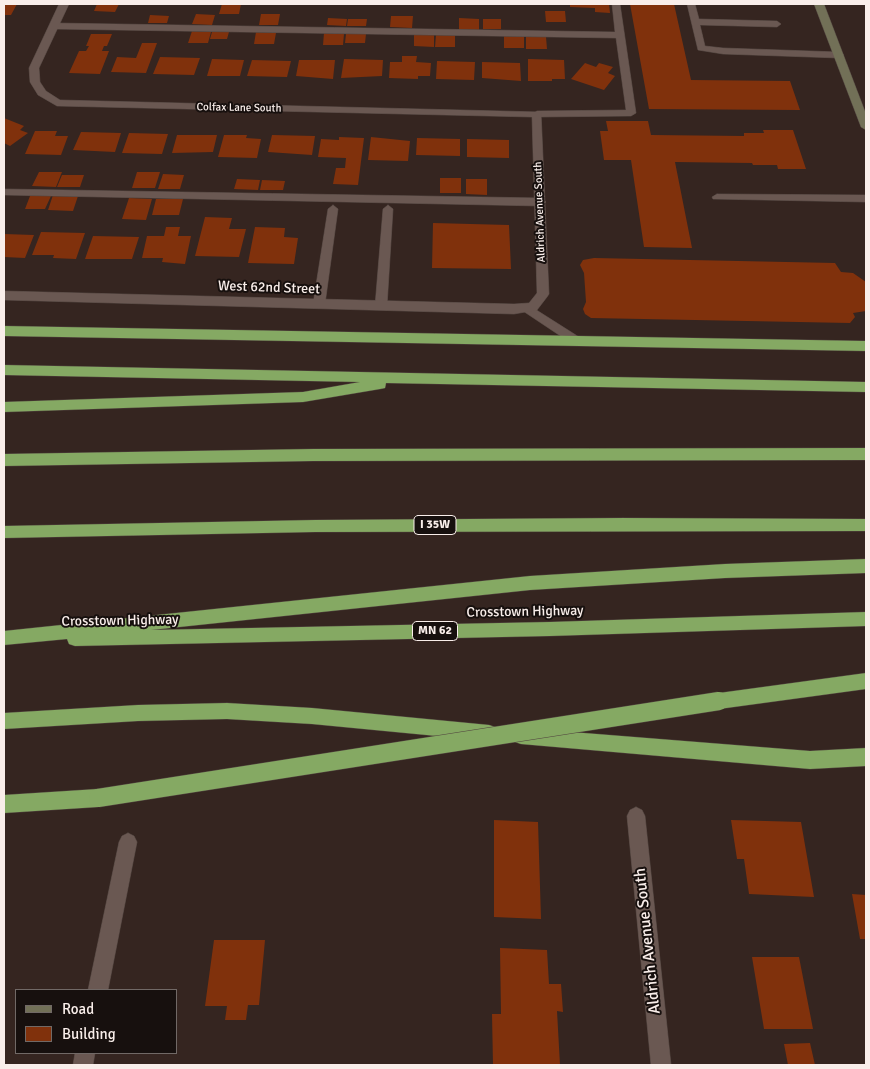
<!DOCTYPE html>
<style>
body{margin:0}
#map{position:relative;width:870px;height:1069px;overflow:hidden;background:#352520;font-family:Signika,sans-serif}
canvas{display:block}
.frame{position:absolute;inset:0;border:5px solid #f9eeea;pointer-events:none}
.legend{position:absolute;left:15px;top:989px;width:162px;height:65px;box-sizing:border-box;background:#17100e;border:1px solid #716966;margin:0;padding:6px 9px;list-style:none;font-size:15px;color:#f9eeea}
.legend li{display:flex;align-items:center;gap:10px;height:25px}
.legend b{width:25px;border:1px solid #716966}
</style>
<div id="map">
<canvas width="870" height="1069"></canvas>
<div class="frame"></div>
<ul class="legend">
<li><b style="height:6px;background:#727057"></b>Road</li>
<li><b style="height:14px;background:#80310c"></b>Building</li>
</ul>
</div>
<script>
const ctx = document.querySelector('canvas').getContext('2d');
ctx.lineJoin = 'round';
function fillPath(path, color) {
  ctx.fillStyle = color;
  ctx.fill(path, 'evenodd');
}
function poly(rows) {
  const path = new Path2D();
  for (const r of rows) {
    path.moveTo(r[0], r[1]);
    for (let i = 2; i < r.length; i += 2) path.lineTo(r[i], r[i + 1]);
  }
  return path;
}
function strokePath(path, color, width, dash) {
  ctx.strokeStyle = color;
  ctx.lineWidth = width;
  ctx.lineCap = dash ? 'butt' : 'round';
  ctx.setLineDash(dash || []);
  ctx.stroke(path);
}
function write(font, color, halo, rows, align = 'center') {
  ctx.font = font + ' Signika,sans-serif';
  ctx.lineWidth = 4;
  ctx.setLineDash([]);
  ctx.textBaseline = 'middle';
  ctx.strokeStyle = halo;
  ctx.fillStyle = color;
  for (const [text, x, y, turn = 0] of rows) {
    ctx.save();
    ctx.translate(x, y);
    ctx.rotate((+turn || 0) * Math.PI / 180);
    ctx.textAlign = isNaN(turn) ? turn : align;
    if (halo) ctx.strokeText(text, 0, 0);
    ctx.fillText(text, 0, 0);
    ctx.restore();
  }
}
const building = poly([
 [4,4,17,4,11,15,4,15],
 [97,4,119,4,115,12,94,11],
 [222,4,241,4,239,14,219,14],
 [570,4,609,4,610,13,595,12,595,8,570,7],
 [630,4,674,4,691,80,790,81,800,110,649,109],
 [545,11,565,11,566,22,546,22],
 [196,14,215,15,212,25,192,24],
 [261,14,280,14,278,25,259,25],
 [150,15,169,16,167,23,148,23],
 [391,16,413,16,412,28,390,27],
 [328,18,347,19,346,26,327,25],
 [459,18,479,19,479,30,459,30],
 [348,19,367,19,366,26,347,26],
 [483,19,501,19,501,29,483,29],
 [192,31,211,32,208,43,188,43],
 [212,32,229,32,227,39,210,39],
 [256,32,276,33,274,44,254,44],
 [324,33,344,34,343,45,323,45],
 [91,34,112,34,107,46,104,46,102,51,109,51,100,74,69,73,79,51,86,51,89,46,86,46],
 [346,34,366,34,365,43,345,43],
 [414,35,434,35,434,47,414,46],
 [436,35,455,35,455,47,435,47],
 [504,36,524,36,524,48,504,48],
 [526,37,546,37,547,49,526,49],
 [142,43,157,43,146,73,111,72,117,57,136,58],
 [402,56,417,56,416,62,431,63,430,76,418,76,418,79,389,78,390,62,402,62],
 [160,57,200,58,194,75,153,74],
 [212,59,244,60,240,76,207,76],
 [344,59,383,60,382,76,341,78],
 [528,59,564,60,565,79,552,79,552,81,528,81],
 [252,60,291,61,287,77,247,76],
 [299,60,335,60,333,79,296,76],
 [437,61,475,62,474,80,436,79],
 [482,62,520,63,521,81,482,78],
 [585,63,596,67,599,63,613,67,608,73,615,76,604,90,571,79],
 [4,118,24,126,20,130,28,133,10,146,4,143],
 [606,121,648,121,651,135,744,136,744,133,764,133,763,130,793,130,806,169,778,169,777,165,753,165,752,163,675,162,692,248,644,247,631,160,604,160,600,131,608,131],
 [35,131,57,131,55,136,68,136,61,155,25,154],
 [81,132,121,133,115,152,73,150],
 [129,133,168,134,162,154,122,153],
 [177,135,217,135,213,152,172,153],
 [224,135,247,135,246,138,261,139,257,158,218,157],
 [272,135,315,136,312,155,268,152],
 [339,137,364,138,358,185,333,184,336,168,345,168,346,158,318,157,321,139,339,140],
 [371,137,410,141,408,161,368,160],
 [417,138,460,139,460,156,416,155],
 [467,139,509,140,509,158,467,157],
 [39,172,62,172,56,187,32,186],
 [137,172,160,172,155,188,132,188],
 [163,174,184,175,180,189,158,189],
 [62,175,84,175,80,187,57,187],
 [440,178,461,178,461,193,440,193],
 [237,179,260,180,258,190,234,189],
 [466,179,487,179,487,195,466,194],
 [262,180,285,181,283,190,260,190],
 [53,195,78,196,73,211,48,210],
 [30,196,51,196,45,209,25,209],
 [129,198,152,199,146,220,122,219],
 [156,199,183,199,179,215,152,215],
 [205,217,232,218,229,229,246,229,239,257,195,256],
 [433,223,509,225,511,269,432,268],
 [166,227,180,227,178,236,191,236,185,264,162,262,163,258,142,258,147,236,164,236],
 [255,227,285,228,284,237,298,238,294,264,248,263],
 [41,232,85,233,76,259,53,258,54,255,32,255],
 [4,234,34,235,25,258,4,257],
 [93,236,139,237,132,259,85,259],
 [594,258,835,263,841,272,853,273,866,282,866,311,853,313,855,317,850,323,591,318,585,314,583,309,586,302,584,273,580,265,583,260],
 [494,820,538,822,541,919,494,917],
 [731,820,801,822,814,897,749,894,744,859,737,859],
 [852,894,866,895,866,939,860,939],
 [214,940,265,940,259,1005,248,1005,246,1020,225,1020,227,1006,205,1006],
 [500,948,547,950,549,984,561,984,563,1012,557,1011,560,1065,493,1065,492,1014,501,1014],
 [752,957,799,957,813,1029,764,1029],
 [810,1043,815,1065,788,1065,784,1044]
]);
const service = poly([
 [612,4,620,4,636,113,631,116,537,117,532,114,537,111,626,110,616,38,54,29,50,26,54,23,615,32,612,4],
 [687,4,695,4,699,19,777,21,781,24,777,27,700,25,705,46,723,48,839,52,844,55,839,58,723,54,698,50,687,4],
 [4,189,541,198,546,202,541,206,4,195,4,189],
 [717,194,866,195,866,202,713,199,712,197,717,194],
 [333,205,338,209,325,304,319,308,313,304,328,209,333,205],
 [388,205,393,209,387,306,381,310,375,306,383,209,388,205],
 [527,304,579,337,581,340,579,343,571,343,523,311,521,308,527,304]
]);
const minor = poly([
 [59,4,69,4,39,68,40,82,46,91,60,100,541,112,549,294,547,297,537,310,514,314,4,300,4,291,514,304,529,303,537,293,532,117,57,106,38,95,30,82,29,68,59,4],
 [636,807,642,810,645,816,671,1065,651,1065,627,816,630,810,636,807],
 [128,833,134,836,137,842,108,990,88,990,119,842,122,836,128,833],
 [75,1053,95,1053,93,1065,73,1065,75,1053]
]);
const secondary = poly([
 [814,4,824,4,866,114,866,130,861,127,814,4]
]);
const motorway = poly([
 [4,326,866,341,866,351,4,336,4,326],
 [4,365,866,382,866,392,386,383,385,388,380,389,303,402,4,412,4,402,303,392,360,382,4,375,4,365],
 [866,448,866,460,313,461,4,466,4,454,313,449,866,448],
 [623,518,866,519,866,531,315,532,4,538,4,526,315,520,623,518],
 [866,559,866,573,725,578,530,590,151,630,550,622,866,612,866,626,550,636,75,646,69,644,67,639,4,645,4,631,530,576,725,564,866,559],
 [866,673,866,689,719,709,713,707,711,701,713,695,719,693,866,673],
 [227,703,312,708,489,725,495,727,498,733,495,739,489,741,312,724,227,719,138,721,4,729,4,713,138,705,227,703],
 [521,728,810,751,866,748,866,766,810,769,521,744,515,742,512,736,515,730,521,728],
 [98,789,104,792,107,798,104,804,98,807,4,813,4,795,98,789]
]);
const motorwayBridge = poly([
 [98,798,719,701]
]);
const farStreetnames = [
 ["Colfax Lane South",239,108,1],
 ["Aldrich Avenue South",540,212,-92]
];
const shields = [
 [435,525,42],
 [435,631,45]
];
const shieldNames = [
 ["I 35W",435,525],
 ["MN 62",435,631]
];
const streetNames = [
 ["West 62nd Street",269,288,2],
 ["Crosstown Highway",525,612,-1],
 ["Crosstown Highway",120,621,-1]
];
const nearStreetnames = [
 ["Aldrich Avenue South",648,941,-96]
];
fillPath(building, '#80310c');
strokePath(service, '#51443f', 1);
strokePath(minor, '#51443f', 1);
strokePath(secondary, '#51443f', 1);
strokePath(motorway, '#51443f', 1);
fillPath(service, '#6a5852');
fillPath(minor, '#6a5852');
fillPath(secondary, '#727057');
fillPath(motorway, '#85a963');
strokePath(motorwayBridge, '#51443f', 19, []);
strokePath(motorwayBridge, '#85a963', 18);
write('11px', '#f9eeea', '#17100e', farStreetnames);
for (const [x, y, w] of shields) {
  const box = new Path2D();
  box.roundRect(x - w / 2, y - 9.5, w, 19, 4);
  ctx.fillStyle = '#17100e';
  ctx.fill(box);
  strokePath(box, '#f9eeea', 1);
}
write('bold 12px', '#f9eeea', null, shieldNames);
write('14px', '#f9eeea', '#17100e', streetNames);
write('16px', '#f9eeea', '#17100e', nearStreetnames);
</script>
